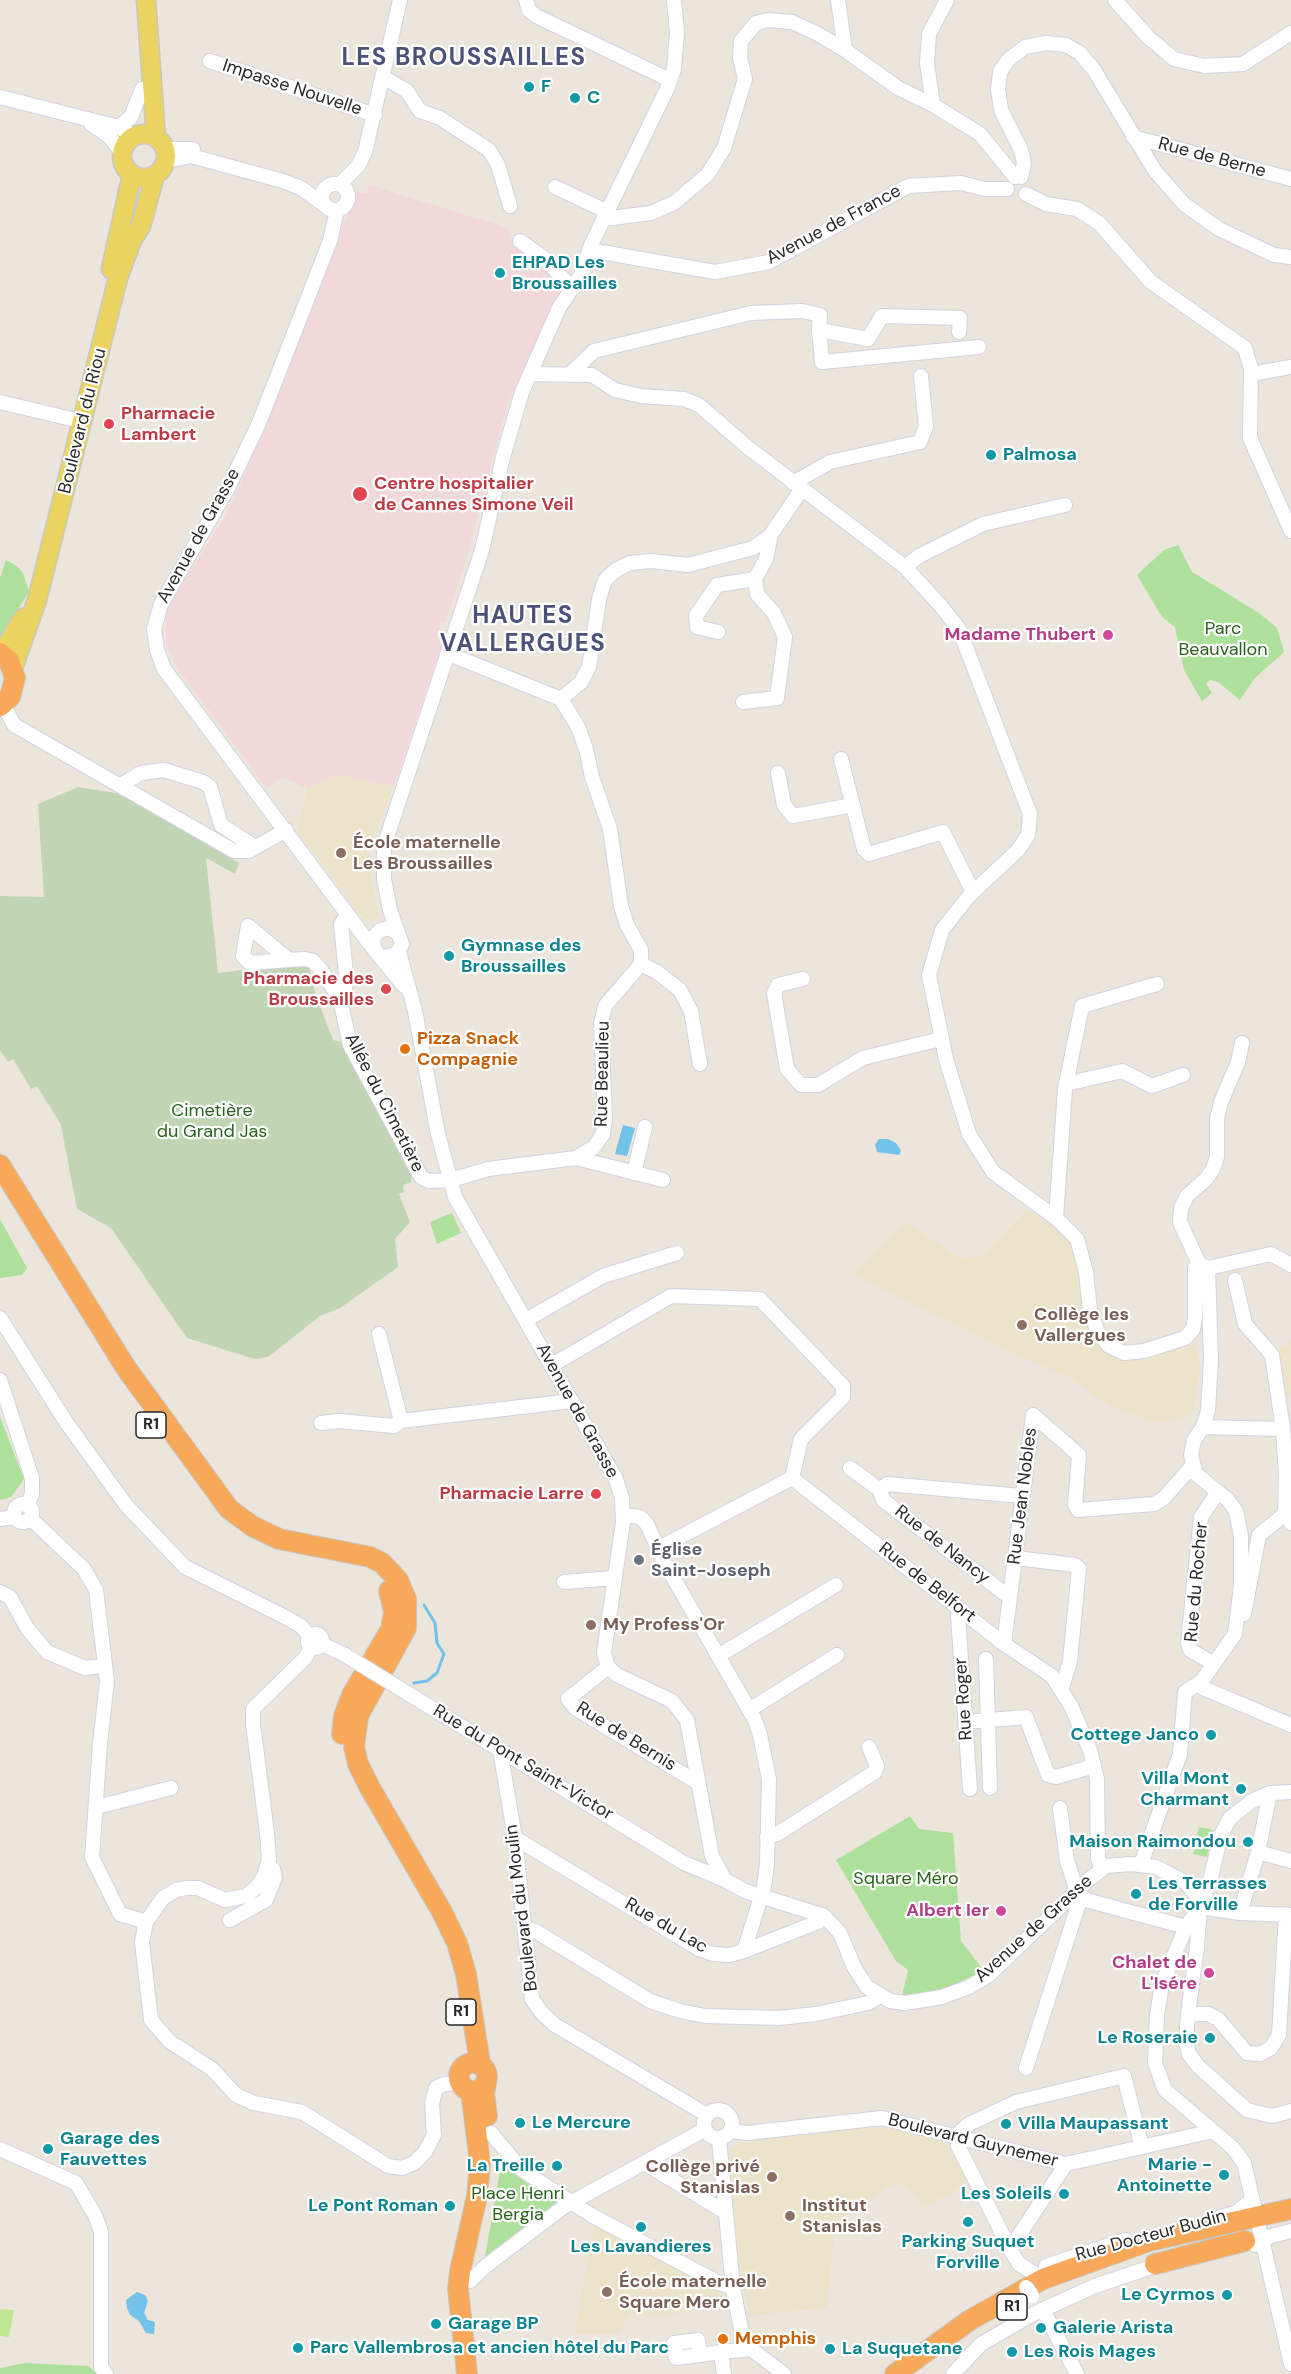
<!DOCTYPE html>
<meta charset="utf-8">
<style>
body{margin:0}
canvas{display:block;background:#ebe5db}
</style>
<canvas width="1291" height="2374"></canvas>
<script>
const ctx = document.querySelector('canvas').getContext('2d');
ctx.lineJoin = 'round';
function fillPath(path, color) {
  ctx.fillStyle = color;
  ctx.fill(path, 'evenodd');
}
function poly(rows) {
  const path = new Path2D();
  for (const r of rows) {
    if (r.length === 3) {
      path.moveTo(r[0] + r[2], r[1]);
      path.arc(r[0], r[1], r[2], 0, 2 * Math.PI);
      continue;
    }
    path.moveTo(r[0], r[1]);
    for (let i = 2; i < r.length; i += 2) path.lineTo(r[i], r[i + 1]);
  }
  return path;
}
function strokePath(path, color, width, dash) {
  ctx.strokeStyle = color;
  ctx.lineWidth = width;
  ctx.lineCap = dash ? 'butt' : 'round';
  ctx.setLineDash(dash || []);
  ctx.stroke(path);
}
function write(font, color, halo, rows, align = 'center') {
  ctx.font = font + ' "DM Sans",sans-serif';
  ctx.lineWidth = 4.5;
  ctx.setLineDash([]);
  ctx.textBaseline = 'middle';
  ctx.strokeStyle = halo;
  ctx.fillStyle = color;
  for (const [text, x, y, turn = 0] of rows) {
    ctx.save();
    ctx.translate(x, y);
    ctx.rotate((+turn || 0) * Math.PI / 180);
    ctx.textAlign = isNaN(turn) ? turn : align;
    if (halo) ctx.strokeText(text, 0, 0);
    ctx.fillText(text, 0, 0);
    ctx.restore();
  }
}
const education = poly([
 [337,775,394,786,369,848,370,875,379,916,367,923,297,830,307,788],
 [1027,1210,1051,1224,1069,1241,1079,1260,1082,1306,1097,1344,1117,1358,1167,1352,1196,1345,1200,1367,1192,1414,1157,1423,1109,1406,1071,1378,1021,1357,853,1274,906,1222,960,1258,983,1256],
 [1291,1340,1291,1397,1285,1398,1275,1347,1285,1347],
 [882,2126,944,2141,968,2183,924,2208,914,2194,898,2181,835,2223,827,2308,749,2315,740,2274,727,2150,738,2143],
 [594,2224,718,2290,724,2296,726,2306,656,2316,629,2314,617,2334,575,2334]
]);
const medical = poly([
 [369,185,508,228,510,238,564,285,507,405,465,564,445,622,441,622,437,637,442,644,394,786,337,775,307,788,282,777,267,788,179,670,166,644,166,617,169,604,226,515,241,484,357,192,366,194]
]);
const green = poly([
 [1178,545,1192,572,1259,613,1277,628,1284,652,1254,679,1240,700,1218,682,1210,680,1206,684,1212,693,1202,701,1184,670,1175,627,1162,617,1137,575,1164,550],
 [6,560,17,566,23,573,29,592,0,638,0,578],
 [452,1213,461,1233,437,1244,430,1222],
 [0,1219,27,1268,22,1275,0,1278],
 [0,1417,24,1479,11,1497,0,1500],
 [910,1816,919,1829,953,1833,961,1941,984,1971,939,1991,902,1996,908,1970,896,1961,836,1860],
 [1199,1827,1213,1830,1207,1857,1193,1854],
 [510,2168,528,2184,563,2202,485,2257,500,2171],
 [25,2363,88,2366,97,2374,0,2374,0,2368]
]);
const cemetery = poly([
 [78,787,115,793,130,799,239,863,235,874,206,858,218,973,308,962,315,993,333,1040,341,1042,412,1177,411,1182,403,1185,404,1192,399,1194,410,1222,395,1239,398,1267,340,1308,320,1316,268,1357,255,1359,187,1338,111,1228,77,1209,61,1125,37,1086,31,1089,13,1059,8,1062,0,1050,0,896,44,897,38,804]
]);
const pitch = poly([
 [0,2309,14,2310,9,2337,0,2336]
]);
const water = poly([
 [623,1125,635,1128,627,1156,615,1154],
 [879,1139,888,1139,896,1143,901,1151,899,1155,877,1152,875,1145],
 [137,2292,145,2295,148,2301,144,2313,148,2320,155,2322,154,2334,146,2333,139,2321,130,2315,127,2308,126,2300]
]);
const stream = poly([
 [414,1683,427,1681,437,1673,444,1654,437,1643,435,1623,424,1605]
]);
const minor = poly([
 [526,0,529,10,536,16,670,80],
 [838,0,845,50],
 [1115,0,1148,37,1174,59,1204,66,1243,64,1291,33],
 [210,61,375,115],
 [383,77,407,91,420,111,440,118,489,150,498,165,510,206],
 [0,97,119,127,135,137],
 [933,105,927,63,929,34,947,0],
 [91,124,110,137,123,155],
 [119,127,131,117,142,89],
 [1133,137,1291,179],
 [165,149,193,149],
 [166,161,191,156,283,181,301,188,326,206],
 [1021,177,1024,163,1021,150,1001,110,998,89,1000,72,1008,60,1025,47,1046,43,1066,45,1080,53,1094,70,1155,171,1184,204,1219,229,1274,255,1291,257],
 [335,197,13],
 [340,184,358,166,365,152,400,0],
 [555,187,608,212],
 [1026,194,1046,204,1077,209,1099,223,1151,282,1245,348,1251,369,1250,438,1291,531],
 [337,210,330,241,259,423,228,488,161,604,154,629,157,650,164,669,369,943,404,986],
 [604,219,651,213,674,203,708,174,724,148,745,79,740,57,741,41,756,23,768,20,792,22,816,33,845,50,898,88,933,105,980,134,1015,177],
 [520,241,544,258,567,283,575,287],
 [590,250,715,272,769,262,908,186,961,183,985,189,1007,189],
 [819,330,822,362,979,347],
 [572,372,594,351,751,313,802,311,820,315,819,330,868,339,882,316,960,318,959,332],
 [530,374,592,375,615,390,641,396,684,399,699,405,746,446,905,567,941,606,959,629,1030,814,1028,835,1018,850,969,896,942,930,929,975,946,1059,969,1134,993,1172,1056,1218,1077,1239,1086,1272,1090,1310,1097,1330,1109,1346,1124,1353,1144,1351,1185,1338,1193,1329,1195,1318,1195,1268,1199,1264,1208,1268],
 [1251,374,1291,367],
 [0,402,76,420],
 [793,483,830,462,920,442,926,426,921,376],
 [905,567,919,556,983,524,1065,505],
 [718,632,697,627,696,616,717,585,755,579],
 [449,654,561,699],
 [561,699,581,682,589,667,599,599,605,580,616,570,630,563,651,561,688,565,753,548,770,536,802,489],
 [743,702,777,698,785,637,774,613,757,594,755,579,766,559,771,534],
 [3,704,14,725,234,851,249,851,286,830],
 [841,759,864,849,869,854,943,832,973,892],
 [778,773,784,805,793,816,853,805],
 [121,785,141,773,164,770,203,782,210,787,221,825,255,847],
 [374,950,373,938,379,931,388,928,397,932],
 [399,952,415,1011,438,1134,455,1197,616,1479,622,1498,623,1522,604,1653,608,1667,617,1675,672,1701,687,1720,712,1856,725,1880,745,1891,824,1916,840,1933,854,1967,867,1987,890,2001,905,2003,942,1997,969,1987,989,1975,1085,1883,1106,1866,1132,1864,1156,1867,1185,1882,1197,1896,1200,1907,1197,1947,1188,2014,1186,2042,1189,2054,1198,2066,1247,2110,1272,2116,1291,2111],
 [382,957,396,955,402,944,390,910,384,879,384,846,482,550,503,457,522,392,559,308,582,273,591,245,668,87,674,69,677,32,674,0],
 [289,960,248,926,243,956,250,963,289,960,305,959,313,961,321,970,340,999,350,1045,421,1177,428,1181,451,1180,488,1169,576,1158,594,1147,603,1134,605,1118,601,1023,605,1006,641,964,641,950,627,925,621,906,610,829,592,777,586,749,578,727,561,699],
 [641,964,657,972,680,990,691,1011,700,1064],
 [803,979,778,985,774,993,787,1069,801,1085,818,1085,863,1058,941,1039],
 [340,999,345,989,346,974,341,924,348,915],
 [1066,1084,1122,1071,1152,1086,1183,1075],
 [576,1158,663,1180],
 [634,1173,645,1127],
 [1056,1218,1065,1089,1082,1006,1157,984],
 [1199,1264,1180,1222,1181,1208,1187,1196,1206,1179,1213,1169,1217,1157,1217,1119,1221,1102,1238,1062,1242,1043],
 [1208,1268,1271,1254,1291,1265],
 [1235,1280,1245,1324,1272,1355,1283,1429],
 [0,1318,66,1422,126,1505,185,1567,285,1617,301,1626,309,1636],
 [526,1320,603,1276,677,1253],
 [379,1334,401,1421,572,1401],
 [552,1365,671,1296,760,1299,843,1386,843,1397,801,1439,792,1478,659,1548],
 [0,1380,32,1478,32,1494,27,1506],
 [321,1423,339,1421,394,1426,401,1421],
 [1203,1427,1283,1429,1286,1474,1285,1514,1291,1523],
 [850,1468,880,1490,883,1500,1009,1597],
 [792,1478,1004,1644,1052,1676,1071,1706,1090,1750,1097,1779,1098,1858,1102,1869],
 [880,1490,887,1484,1022,1496],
 [23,1513,9],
 [624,1515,640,1517,647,1524,663,1560,755,1720,760,1735,769,1779,767,1864,764,1887,744,1951],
 [30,1518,84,1569,96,1590,107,1681,100,1744,92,1857,120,1914,146,1922],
 [0,1519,15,1517],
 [1016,1558,1075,1565,1079,1568,1070,1661,1062,1688],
 [564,1582,614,1578],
 [0,1592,10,1597,27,1628,47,1652,85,1668,104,1666],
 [962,1610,958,1616,970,1789],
 [1244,1614,1259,1535,1285,1514],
 [315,1641,7],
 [322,1644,345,1655],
 [1004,1644,1033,1415,1079,1455,1075,1505,1078,1510,1154,1504,1164,1498,1192,1466],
 [311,1648,305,1658,253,1709,253,1724,267,1833,269,1860,264,1876,257,1887,246,1896,225,1900,198,1888,187,1888,176,1890,163,1898,146,1922,142,1942,151,2020,169,2041,212,2069,236,2095,254,2103,302,2112,388,2166,402,2168,414,2163,425,2152,434,2135,432,2103,436,2088,444,2084,460,2083],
 [718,1656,836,1585],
 [986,1659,990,1788],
 [1214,1664,1190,1650,1188,1643,1201,1517,1218,1492],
 [608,1667,568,1699,575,1708,698,1783],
 [1201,1682,1235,1634,1241,1585,1241,1536,1236,1511,1228,1500,1196,1474,1191,1455,1194,1440,1203,1427,1208,1411,1211,1359,1208,1268],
 [1201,1682,1203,1688,1291,1725],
 [435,1710,684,1863,725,1880],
 [749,1710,837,1655],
 [965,1722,1026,1717,1048,1775,1056,1777,1094,1766],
 [500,1750,515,1838,532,1999,542,2013,555,2025,707,2115],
 [1291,1792,1270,1793,1252,1801,1230,1818,1221,1835,1210,1881,1200,1907,1186,1927,1162,1984,1157,2015,1155,2063,1165,2090,1233,2148,1244,2163,1291,2364],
 [97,1807,171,1788],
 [767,1837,777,1834,875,1772,877,1766,869,1747],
 [515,1838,699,1949,713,1954,729,1955,744,1951,818,1922,824,1916],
 [1258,1852,1291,1861],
 [1141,1864,1180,1754,1185,1692,1201,1682],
 [1077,1891,1086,1900,1186,1927],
 [1200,1907,1240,1913,1291,1915],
 [1240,1913,1258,1852,1270,1793],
 [230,1920,266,1900,275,1877,273,1869,268,1865],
 [525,1928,537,1932,650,2001,680,2011,705,2016,779,2018,816,2014,868,2003,880,1996],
 [1188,2014,1208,2014,1218,2019,1247,2053,1260,2054,1271,2048,1279,2035,1286,1914],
 [1026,2068,1078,1906,1077,1891,1067,1861,1060,1808],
 [718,2124,14],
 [731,2131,747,2133,882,2118,1066,2164,1213,2131],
 [491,2133,522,2170,591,2215,719,2283,733,2288],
 [719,2139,733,2288,741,2329,751,2349,784,2374],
 [0,2149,76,2183,95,2215,101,2232,101,2367,106,2374],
 [644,2163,725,2212],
 [1220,2217,1235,2213,1252,2200],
 [1255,2245,1271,2236,1291,2231],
 [1010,2249,1066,2164],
 [1046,2266,1125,2240],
 [1043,2279,1019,2264,1010,2249,958,2146,960,2132,969,2124,1016,2102,1124,2076,1142,2147],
 [470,2281,487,2265,565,2206,704,2130],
 [1043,2310,1077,2374],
 [721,2352,724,2374],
 [700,2355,698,2340,674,2343,676,2358,700,2355,721,2352,751,2349],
 [953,2374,981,2344,1033,2314,1095,2286,1163,2263]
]);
const major = poly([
 [146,0,156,138],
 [144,156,22],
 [111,269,132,174],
 [0,649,8,643,23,618],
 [13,668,37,600,118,278,132,240,141,226,155,175]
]);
const highway = poly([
 [0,653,9,661,15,678,10,697,0,706],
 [0,1165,126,1368,229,1509,252,1526,279,1539,370,1557,382,1563,398,1580,406,1599,406,1628,358,1716,354,1747,358,1764,370,1788,442,1912,457,1943,466,1974,480,2064],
 [342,1734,344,1716,352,1695,391,1629,394,1612,389,1591],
 [473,2077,14],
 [486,2084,484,2093,487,2116],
 [1155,2264,1245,2241],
 [467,2374,458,2289,460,2271,477,2196,480,2163,471,2091],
 [895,2374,970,2320,1043,2279,1149,2241,1291,2209]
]);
const minorBridge = poly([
 [345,1655,435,1710],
 [1026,2287,1032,2296]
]);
const markers = [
 [529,87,6,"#0f9aa8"],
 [575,98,6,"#0f9aa8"],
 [500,273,6,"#0f9aa8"],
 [109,424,6,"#e0444e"],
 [991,455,6,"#0f9aa8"],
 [360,494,8,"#e0444e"],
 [1108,635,6,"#d1479c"],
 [341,853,6,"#8d6e63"],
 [449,956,6,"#0f9aa8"],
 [386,989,6,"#e0444e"],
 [405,1049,6,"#e8710a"],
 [1022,1325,6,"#8d6e63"],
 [596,1494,6,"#e0444e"],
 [639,1560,6,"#6b7280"],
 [591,1625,6,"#8d6e63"],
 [1211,1735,6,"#0f9aa8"],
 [1241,1789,6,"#0f9aa8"],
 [1248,1842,6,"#0f9aa8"],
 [1136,1894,6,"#0f9aa8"],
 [1001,1911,6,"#d1479c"],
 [1209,1973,6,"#d1479c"],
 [1210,2038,6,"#0f9aa8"],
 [520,2123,6,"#0f9aa8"],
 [1006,2124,6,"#0f9aa8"],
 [48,2149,6,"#0f9aa8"],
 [557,2166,6,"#0f9aa8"],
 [1224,2175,6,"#0f9aa8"],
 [772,2177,6,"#8d6e63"],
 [1064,2194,6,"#0f9aa8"],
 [450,2206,6,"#0f9aa8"],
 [790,2216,6,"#8d6e63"],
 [968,2222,6,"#0f9aa8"],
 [641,2227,6,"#0f9aa8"],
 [607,2292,6,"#8d6e63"],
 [1227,2295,6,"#0f9aa8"],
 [436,2324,6,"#0f9aa8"],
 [1041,2328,6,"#0f9aa8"],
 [723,2339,6,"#e8710a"],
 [298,2348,6,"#0f9aa8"],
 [830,2349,6,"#0f9aa8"],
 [1012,2352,6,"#0f9aa8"]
];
const shields = [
 [151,1425,30],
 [461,2012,30],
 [1012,2307,30]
];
const shieldNames = [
 ["R1",151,1425],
 ["R1",461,2012],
 ["R1",1012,2307]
];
const cultureNames = [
 ["F",541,87],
 ["C",587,98],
 ["EHPAD Les",512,263],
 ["Broussailles",512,284],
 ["Palmosa",1003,455],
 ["Gymnase des",461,946],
 ["Broussailles",461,967],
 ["Cottege Janco",1199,1735,"right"],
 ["Villa Mont",1229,1779,"right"],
 ["Charmant",1229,1800,"right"],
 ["Maison Raimondou",1236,1842,"right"],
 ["Les Terrasses",1148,1884],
 ["de Forville",1148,1905],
 ["Le Roseraie",1198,2038,"right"],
 ["Le Mercure",532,2123],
 ["Villa Maupassant",1018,2124],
 ["Garage des",60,2139],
 ["Fauvettes",60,2160],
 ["Marie -",1212,2165,"right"],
 ["Antoinette",1212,2186,"right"],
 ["La Treille",545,2166,"right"],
 ["Les Soleils",1052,2194,"right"],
 ["Le Pont Roman",438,2206,"right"],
 ["Parking Suquet",968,2242,"center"],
 ["Forville",968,2263,"center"],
 ["Les Lavandieres",641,2247,"center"],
 ["Le Cyrmos",1215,2295,"right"],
 ["Garage BP",448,2324],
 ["Galerie Arista",1053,2328],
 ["Parc Vallembrosa et ancien hôtel du Parc",310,2348],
 ["La Suquetane",842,2349],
 ["Les Rois Mages",1024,2352]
];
const streetNames = [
 ["Impasse Nouvelle",292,88,18],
 ["Rue de Berne",1212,158,15],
 ["Avenue de France",834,225,-28],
 ["Boulevard du Riou",83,421,-76],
 ["Avenue de Grasse",199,536,-61],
 ["Rue Beaulieu",603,1074,-89],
 ["Allée du Cimetière",384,1103,63],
 ["Avenue de Grasse",577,1411,61],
 ["Rue Jean Nobles",1023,1496,-83],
 ["Rue de Nancy",942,1545,38],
 ["Rue du Rocher",1197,1582,-85],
 ["Rue de Belfort",927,1583,38],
 ["Rue Roger",964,1699,-94],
 ["Rue de Bernis",626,1737,32],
 ["Rue du Pont Saint-Victor",523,1763,31],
 ["Boulevard du Moulin",522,1908,-97],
 ["Rue du Lac",666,1926,30],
 ["Avenue de Grasse",1034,1929,-42],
 ["Boulevard Guynemer",973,2141,14],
 ["Rue Docteur Budin",1151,2236,-15]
];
const healthNames = [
 ["Pharmacie",121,414],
 ["Lambert",121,435],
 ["Centre hospitalier",374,484],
 ["de Cannes Simone Veil",374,505],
 ["Pharmacie des",374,979,"right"],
 ["Broussailles",374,1000,"right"],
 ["Pharmacie Larre",584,1494,"right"]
];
const parkNames = [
 ["Parc",1223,629],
 ["Beauvallon",1223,650],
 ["Cimetière",212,1111],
 ["du Grand Jas",212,1132],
 ["Square Méro",906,1879],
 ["Place Henri",518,2194],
 ["Bergia",518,2215]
];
const hotelNames = [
 ["Madame Thubert",1096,635],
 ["Albert Ier",989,1911],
 ["Chalet de",1197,1963],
 ["L'Isére",1197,1984]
];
const educationNames = [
 ["École maternelle",353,843],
 ["Les Broussailles",353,864],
 ["Collège les",1034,1315],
 ["Vallergues",1034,1336],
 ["My Profess'Or",603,1625],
 ["Collège privé",760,2167,"right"],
 ["Stanislas",760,2188,"right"],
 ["Institut",802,2206],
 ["Stanislas",802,2227],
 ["École maternelle",619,2282],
 ["Square Mero",619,2303]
];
const foodNames = [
 ["Pizza Snack",417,1039],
 ["Compagnie",417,1060],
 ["Memphis",735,2339]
];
const worshipNames = [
 ["Église",651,1550],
 ["Saint-Joseph",651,1571]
];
const districtNames = [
 ["LES BROUSSAILLES",464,59],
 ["HAUTES",523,617],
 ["VALLERGUES",523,645]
];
fillPath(education, '#ece3cb');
fillPath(medical, '#f2d9d9');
fillPath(green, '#ade09a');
fillPath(cemetery, '#c1d4b3');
fillPath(pitch, '#bfe795');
fillPath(water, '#72c2ea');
strokePath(stream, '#72c2ea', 3);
strokePath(minor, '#d1d3e2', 16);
strokePath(major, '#c7c7c7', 21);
strokePath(highway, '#c7c7c7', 22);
strokePath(minor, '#fff', 14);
strokePath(major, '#ebd360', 18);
strokePath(highway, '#f8a859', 20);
strokePath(minorBridge, '#d1d3e2', 16, []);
strokePath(minorBridge, '#fff', 14);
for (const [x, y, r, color] of markers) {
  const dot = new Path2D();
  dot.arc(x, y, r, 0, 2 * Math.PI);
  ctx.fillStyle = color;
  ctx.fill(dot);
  strokePath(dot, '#fff', 2);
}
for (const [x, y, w] of shields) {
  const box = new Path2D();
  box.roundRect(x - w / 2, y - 13, w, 26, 4.5);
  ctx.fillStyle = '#fff';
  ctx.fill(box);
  strokePath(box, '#292929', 1.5);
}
write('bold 16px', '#292929', null, shieldNames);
write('bold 18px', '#0d838f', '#fff', cultureNames, 'left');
write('18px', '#292929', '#fff', streetNames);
write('bold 18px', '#be3a42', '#fff', healthNames, 'left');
write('18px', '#27631c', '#fff', parkNames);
write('bold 18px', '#b23c85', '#fff', hotelNames, 'right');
write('bold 18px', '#785e54', '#fff', educationNames, 'left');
write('bold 18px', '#c56008', '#fff', foodNames, 'left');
write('bold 18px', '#5b616d', '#fff', worshipNames, 'left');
ctx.letterSpacing = '1.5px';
write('bold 24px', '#4b5178', '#fff', districtNames);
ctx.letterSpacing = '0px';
</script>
